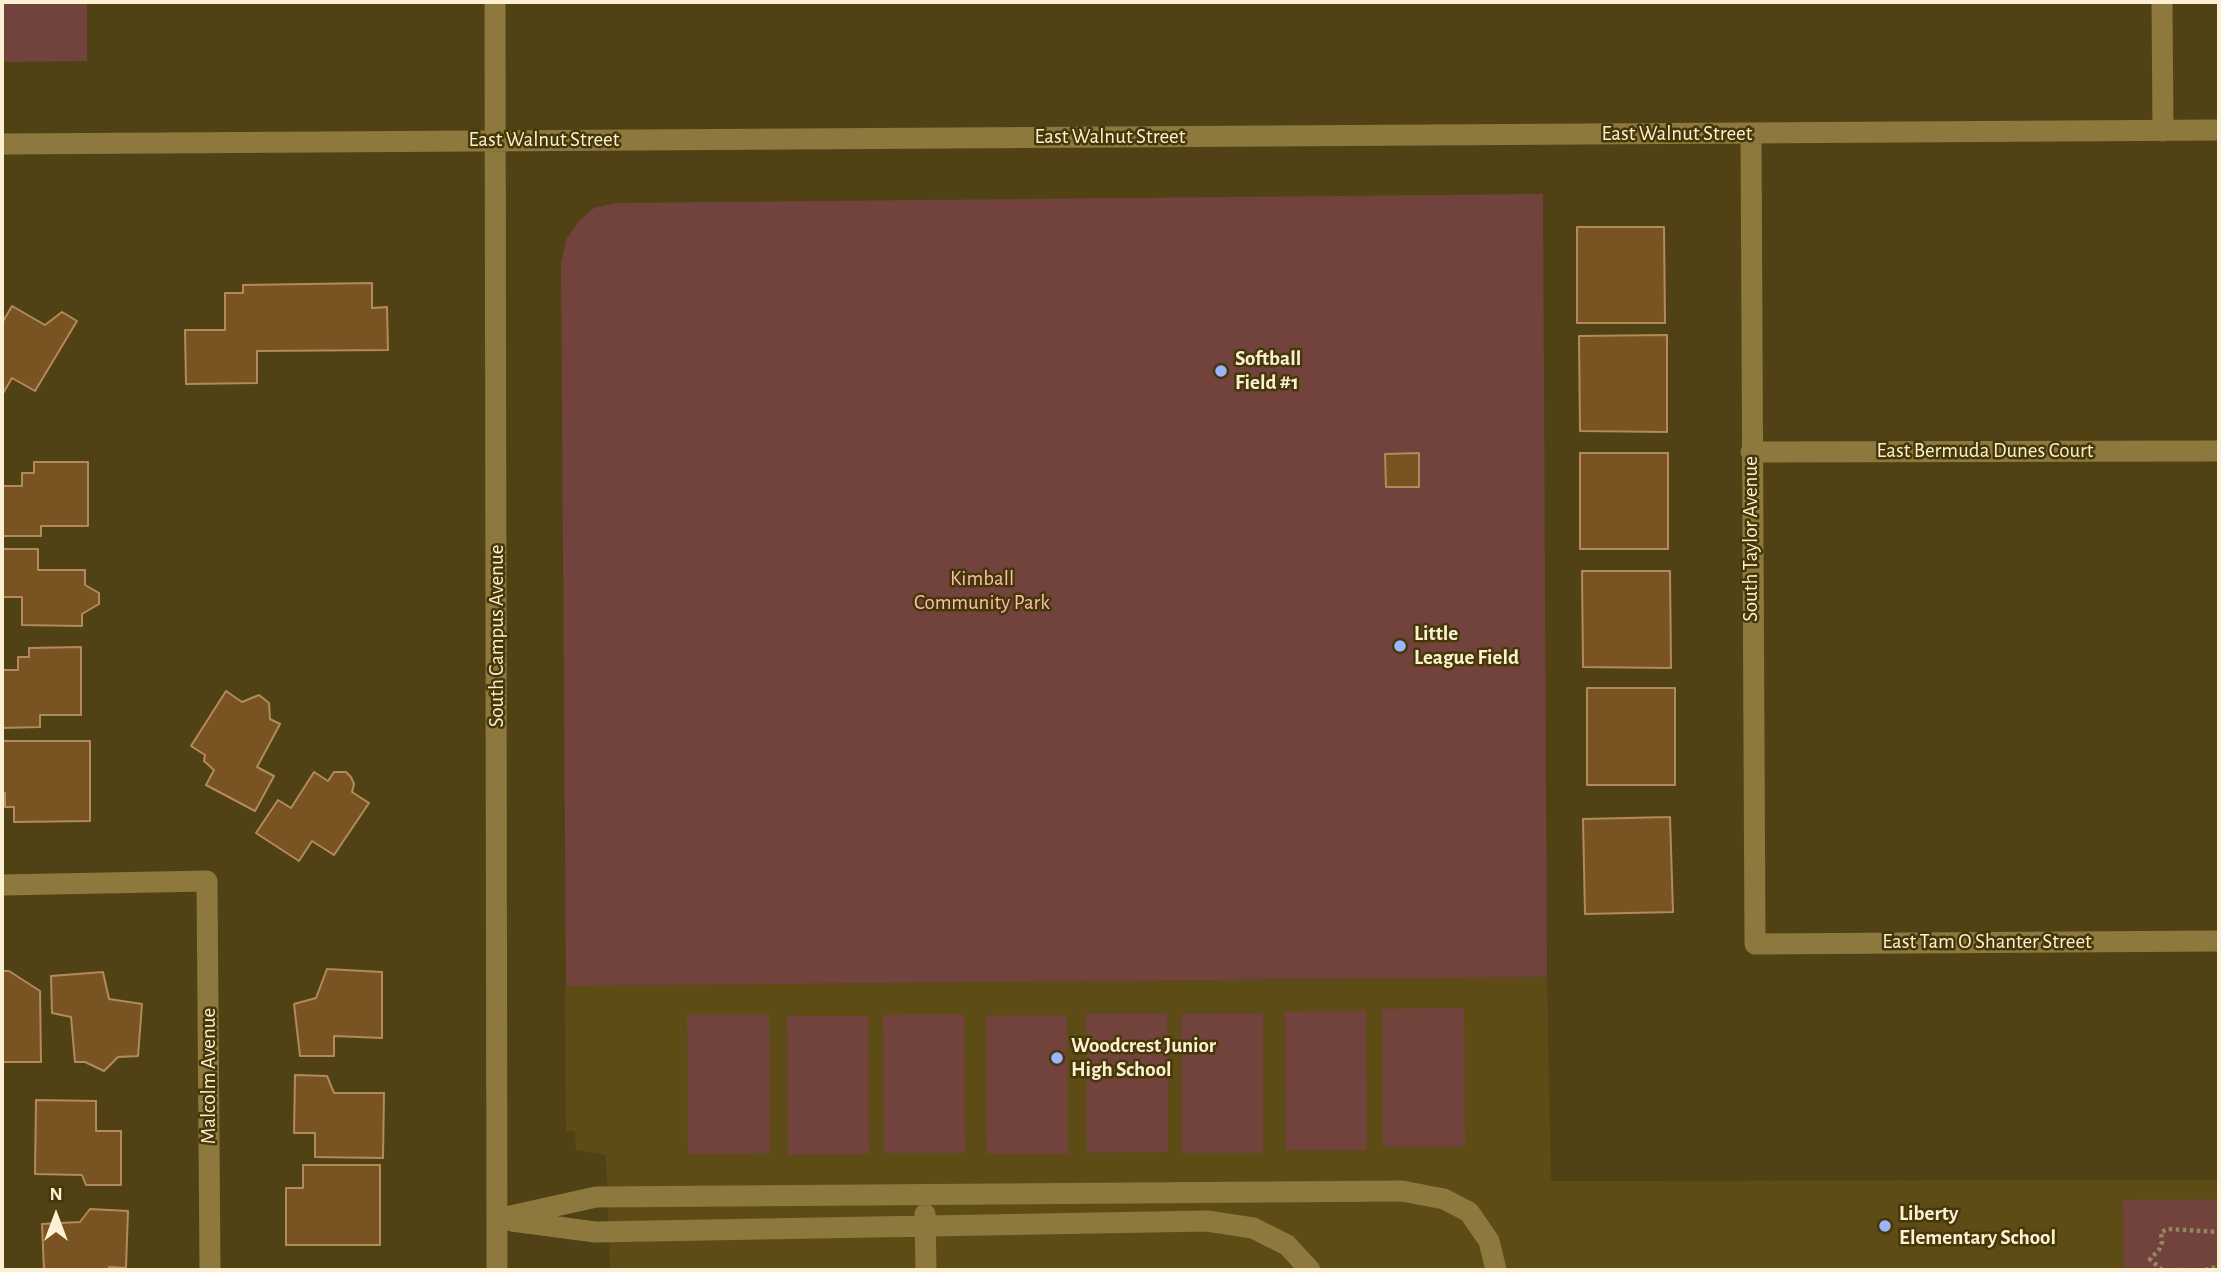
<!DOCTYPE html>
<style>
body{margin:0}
#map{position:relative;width:2221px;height:1272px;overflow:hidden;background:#514215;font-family:"Alegreya Sans",sans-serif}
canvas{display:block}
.frame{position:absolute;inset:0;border:4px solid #fbf0d2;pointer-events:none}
.north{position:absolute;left:21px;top:1181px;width:70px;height:70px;-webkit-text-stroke:5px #463707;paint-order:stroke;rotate:0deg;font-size:19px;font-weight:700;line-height:28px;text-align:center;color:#fbf0d2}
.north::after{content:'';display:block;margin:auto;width:24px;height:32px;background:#fbf0d2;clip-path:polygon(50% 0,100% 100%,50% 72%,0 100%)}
</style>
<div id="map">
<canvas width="2221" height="1272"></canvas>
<div class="frame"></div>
<div class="north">N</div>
</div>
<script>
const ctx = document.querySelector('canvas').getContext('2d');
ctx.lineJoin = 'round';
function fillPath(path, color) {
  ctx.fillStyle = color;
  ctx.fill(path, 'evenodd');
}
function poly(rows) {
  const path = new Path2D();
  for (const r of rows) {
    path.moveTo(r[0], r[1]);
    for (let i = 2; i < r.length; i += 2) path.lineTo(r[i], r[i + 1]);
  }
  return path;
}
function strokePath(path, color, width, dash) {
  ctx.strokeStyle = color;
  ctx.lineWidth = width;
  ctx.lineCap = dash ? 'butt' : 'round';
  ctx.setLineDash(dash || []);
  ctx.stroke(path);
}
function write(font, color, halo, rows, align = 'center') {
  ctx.font = font + ' "Alegreya Sans",sans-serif';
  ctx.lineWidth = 5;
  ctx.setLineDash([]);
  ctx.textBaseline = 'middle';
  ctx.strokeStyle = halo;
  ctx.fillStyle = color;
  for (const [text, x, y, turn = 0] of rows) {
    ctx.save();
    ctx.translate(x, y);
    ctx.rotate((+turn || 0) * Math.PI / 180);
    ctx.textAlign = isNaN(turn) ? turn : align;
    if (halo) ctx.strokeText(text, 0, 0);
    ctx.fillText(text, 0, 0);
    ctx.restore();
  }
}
const built = poly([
 [1547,977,1551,1181,2219,1180,2219,1270,608,1270,610,1268,606,1155,576,1150,575,1131,566,1131,565,986]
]);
const green = poly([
 [2,2,87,2,87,61,2,62],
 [1543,194,1547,977,566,986,561,264,566,240,579,221,594,208,615,203],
 [1464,1008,1465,1147,1383,1147,1383,1009],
 [1366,1011,1367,1150,1286,1150,1285,1012],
 [1167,1013,1168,1152,1087,1153,1086,1014],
 [1263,1013,1263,1153,1182,1153,1181,1014],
 [964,1014,965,1153,884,1153,883,1015],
 [687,1015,769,1015,770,1153,688,1154],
 [1067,1015,1068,1154,987,1154,986,1016],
 [787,1016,868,1016,869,1154,788,1155],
 [2219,1199,2219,1270,2124,1270,2123,1200]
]);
const building = poly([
 [1577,227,1664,227,1665,323,1577,323,1577,227],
 [372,283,372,308,387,307,388,350,257,351,257,383,186,384,185,330,225,330,225,293,243,293,243,285,372,283],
 [12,306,45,325,62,312,77,321,35,391,12,378,2,395,2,323,12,306],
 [1667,335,1667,432,1580,431,1579,336,1667,335],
 [1419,453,1419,487,1386,487,1385,454,1419,453],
 [1580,453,1668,453,1668,549,1580,549,1580,453],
 [34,462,88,462,88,526,41,526,41,536,2,536,2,486,22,486,22,473,34,473,34,462],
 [2,549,38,549,38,570,85,570,85,585,99,593,99,604,82,614,82,626,22,625,22,597,2,597,2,549],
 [1582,571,1670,571,1671,668,1583,667,1582,571],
 [81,647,81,715,40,715,40,727,2,728,2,670,18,670,18,657,29,657,29,648,81,647],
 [1587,688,1675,688,1675,785,1587,785,1587,688],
 [226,691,242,702,259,695,269,703,270,719,280,724,257,767,274,776,255,811,206,785,214,770,204,761,205,755,191,746,226,691],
 [2,741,90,741,90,821,14,822,14,807,5,807,5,793,2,793,2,741],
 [314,772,328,781,334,772,346,772,351,777,354,784,352,792,369,803,334,855,312,841,299,861,256,833,278,800,291,808,314,772],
 [1670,817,1673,912,1585,914,1583,819,1670,817],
 [327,969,382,972,382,1038,334,1036,334,1056,300,1056,294,1004,316,998,327,969],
 [2,971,9,971,40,991,41,1062,2,1062,2,971],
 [103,972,109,999,142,1004,138,1056,118,1057,104,1071,85,1062,75,1062,71,1017,52,1013,51,976,103,972],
 [295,1075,327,1076,334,1093,384,1093,383,1158,315,1157,315,1133,294,1133,295,1075],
 [36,1100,96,1101,96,1131,121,1131,121,1185,86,1185,82,1175,35,1174,36,1100],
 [303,1165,380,1165,380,1245,286,1245,286,1188,303,1188,303,1165],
 [90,1209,128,1211,126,1268,109,1267,107,1270,44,1270,42,1224,80,1222,90,1209]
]);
const path = poly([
 [2162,1270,2150,1259,2159,1250,2162,1242,2161,1232,2168,1229,2219,1232],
 [2176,1270,2185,1270],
 [2205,1270,2219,1266]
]);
const minor = poly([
 [495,2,497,1270],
 [2162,2,2163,131],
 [1751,133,1755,944,2219,941],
 [2,144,2219,130],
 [1751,452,2219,451],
 [2,885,207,881,210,1270],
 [925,1214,926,1270],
 [497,1219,596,1197,1402,1191,1444,1199,1469,1212,1489,1241,1496,1270],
 [512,1221,595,1232,1207,1221,1253,1228,1287,1245,1310,1270]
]);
const markers = [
 [1221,371,7,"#9cb4fd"],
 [1400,646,7,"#9cb4fd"],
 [1057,1058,7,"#9cb4fd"],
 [1885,1226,7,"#9cb4fd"]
];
const streetNames = [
 ["East Walnut Street",1677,134],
 ["East Walnut Street",1110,137],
 ["East Walnut Street",544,140],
 ["East Bermuda Dunes Court",1985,451],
 ["South Taylor Avenue",1751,539,-90],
 ["South Campus Avenue",497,636,-90],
 ["East Tam O Shanter Street",1987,942],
 ["Malcolm Avenue",209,1076,-90]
];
const poiNames = [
 ["Softball",1235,359],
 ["Field #1",1235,383],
 ["Little",1414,634],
 ["League Field",1414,658],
 ["Woodcrest Junior",1071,1046],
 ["High School",1071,1070],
 ["Liberty",1899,1214],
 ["Elementary School",1899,1238]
];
const parkNames = [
 ["Kimball",982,579],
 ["Community Park",982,603]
];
fillPath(built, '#5e4c17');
fillPath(green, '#71433c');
fillPath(building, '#7a5323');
strokePath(building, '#b38a5a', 2);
strokePath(path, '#94865f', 4.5, [3.5, 3.5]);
strokePath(minor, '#8d783e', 21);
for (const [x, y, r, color] of markers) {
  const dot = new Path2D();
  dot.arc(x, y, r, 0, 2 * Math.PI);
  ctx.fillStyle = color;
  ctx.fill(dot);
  strokePath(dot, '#463707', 2.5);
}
write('21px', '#fbf0d2', '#463707', streetNames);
write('bold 21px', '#fbf0d2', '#463707', poiNames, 'left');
write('21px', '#fcbdb2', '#463707', parkNames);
</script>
